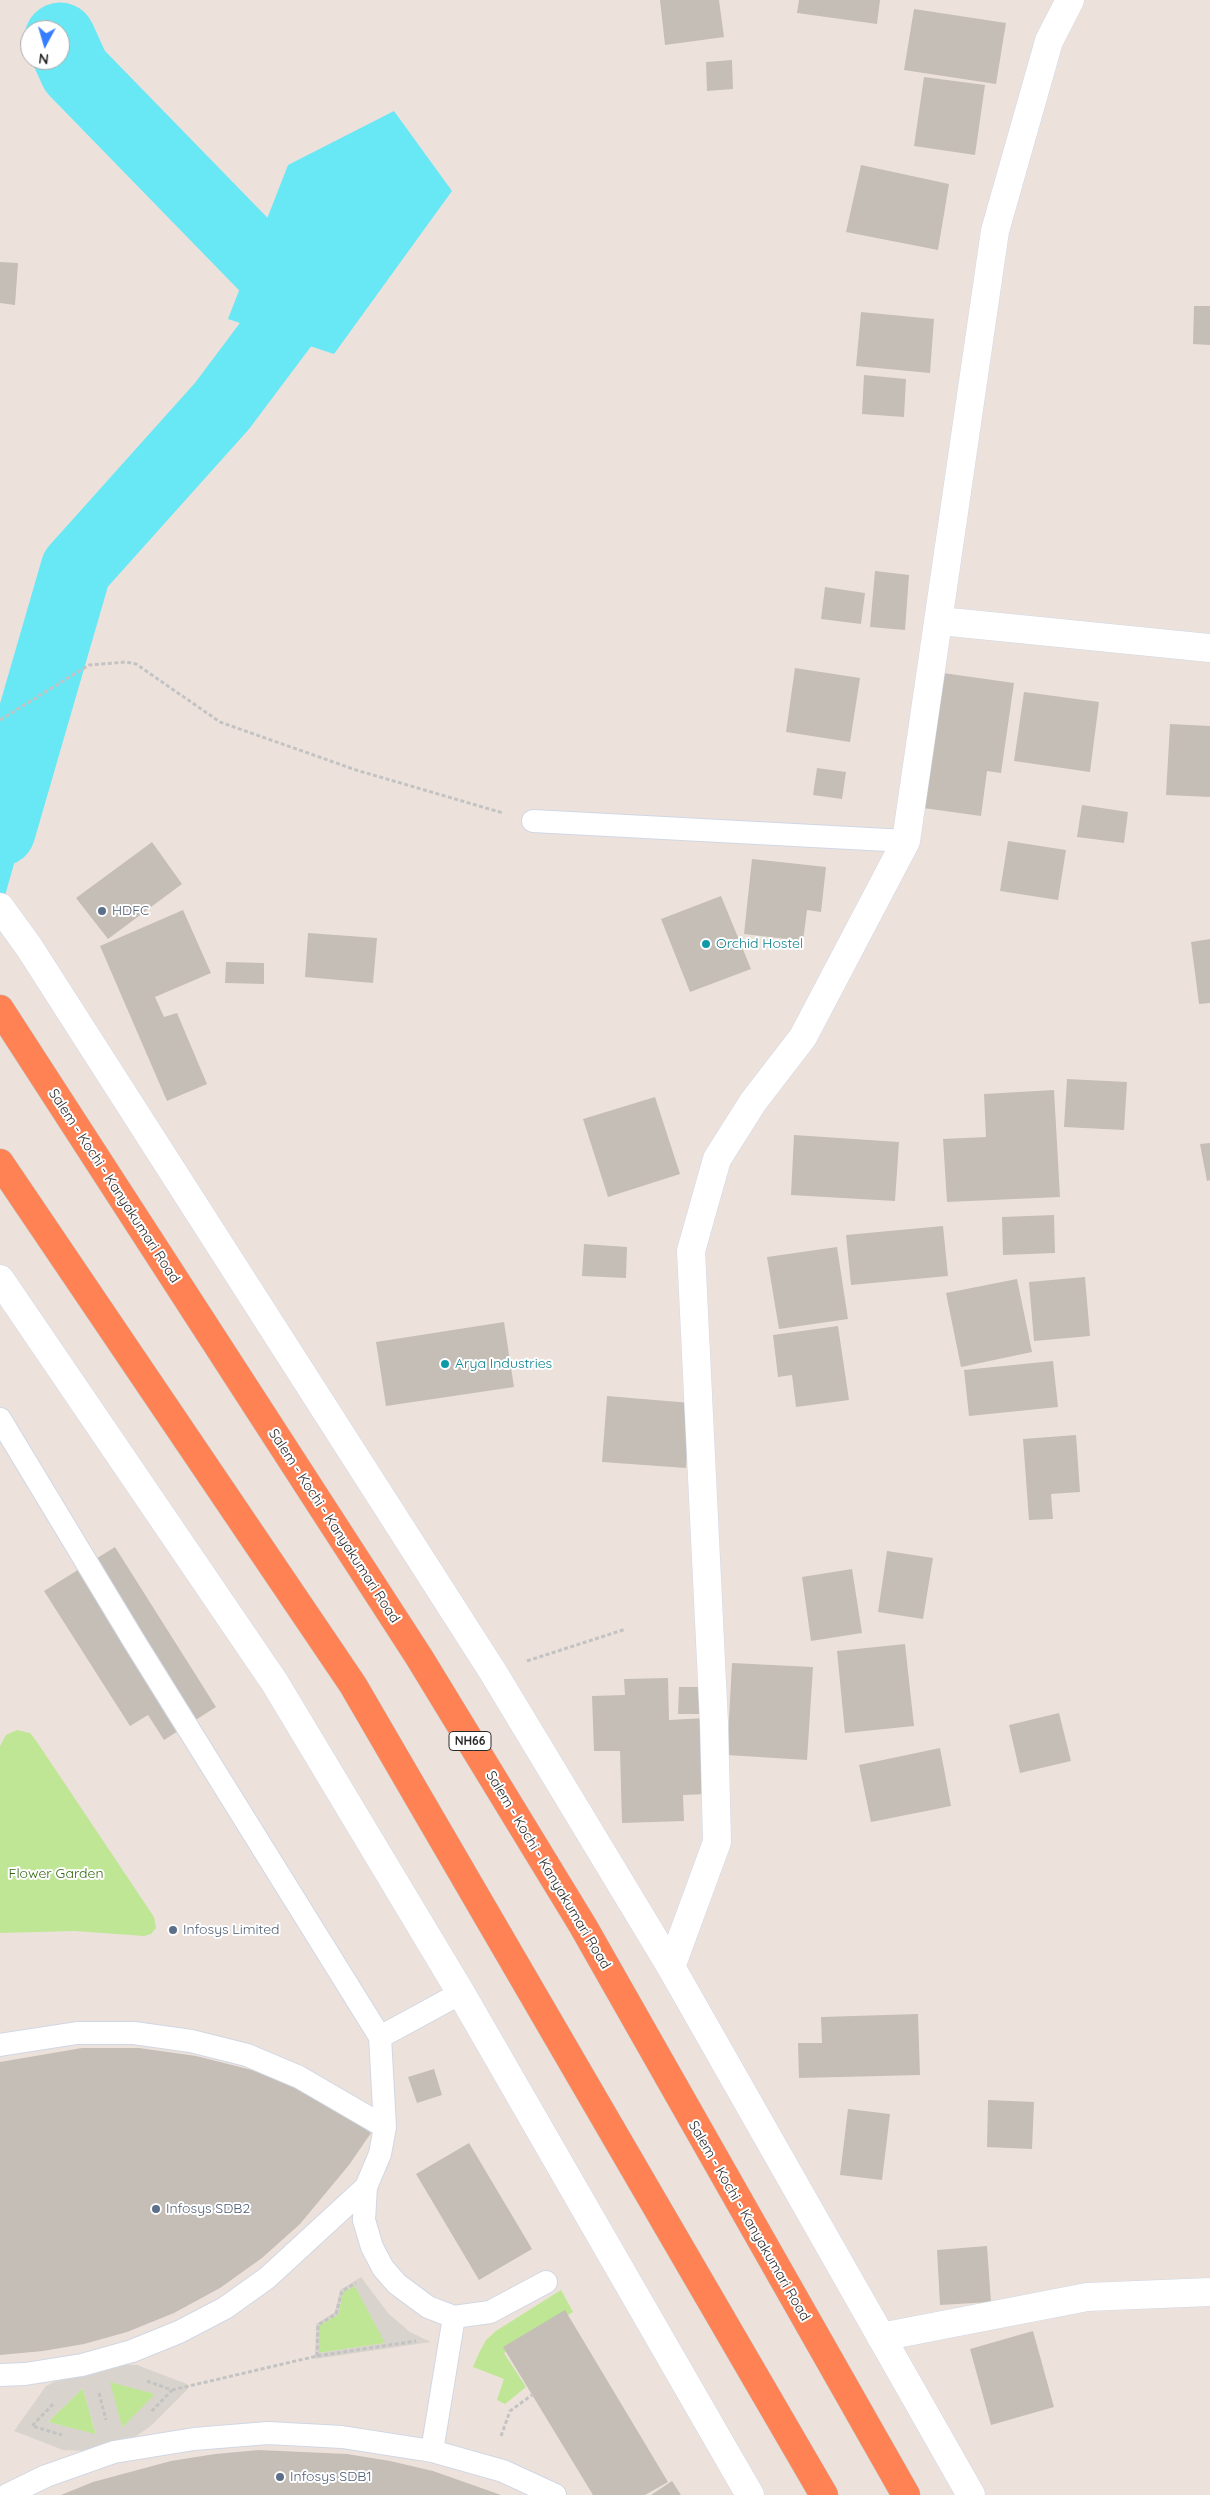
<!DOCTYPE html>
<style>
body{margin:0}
#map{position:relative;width:1210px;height:2495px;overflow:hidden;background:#ede2db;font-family:Quicksand,sans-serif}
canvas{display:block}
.north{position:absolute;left:20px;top:20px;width:50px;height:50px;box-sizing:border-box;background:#fff;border:1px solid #aaa;border-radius:50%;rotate:186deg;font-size:14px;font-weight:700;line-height:20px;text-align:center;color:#2a2a2a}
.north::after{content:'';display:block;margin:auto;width:18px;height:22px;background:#367dff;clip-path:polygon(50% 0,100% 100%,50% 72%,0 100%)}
</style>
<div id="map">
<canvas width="1210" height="2495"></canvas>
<div class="north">N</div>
</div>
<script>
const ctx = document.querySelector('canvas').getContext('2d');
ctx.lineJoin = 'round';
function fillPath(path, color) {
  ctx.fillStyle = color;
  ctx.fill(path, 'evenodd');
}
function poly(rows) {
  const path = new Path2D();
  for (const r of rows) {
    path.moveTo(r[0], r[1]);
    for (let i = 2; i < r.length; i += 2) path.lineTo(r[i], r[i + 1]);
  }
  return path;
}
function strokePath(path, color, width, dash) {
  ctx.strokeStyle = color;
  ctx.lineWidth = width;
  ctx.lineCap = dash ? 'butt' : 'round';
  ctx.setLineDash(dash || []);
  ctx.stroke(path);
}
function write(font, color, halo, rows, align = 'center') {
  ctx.font = font + ' Quicksand,sans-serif';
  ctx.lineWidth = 4;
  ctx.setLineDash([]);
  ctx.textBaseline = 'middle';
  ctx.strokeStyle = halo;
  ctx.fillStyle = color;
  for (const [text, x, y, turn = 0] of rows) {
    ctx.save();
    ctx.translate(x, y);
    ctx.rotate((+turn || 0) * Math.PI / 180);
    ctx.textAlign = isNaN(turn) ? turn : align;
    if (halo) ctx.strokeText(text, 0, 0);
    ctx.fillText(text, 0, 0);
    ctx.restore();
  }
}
const green = poly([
 [17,1730,30,1733,37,1742,154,1917,156,1928,151,1934,144,1936,75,1931,0,1933,0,1746,6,1735],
 [355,2286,386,2343,318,2353,319,2325,338,2315,343,2292],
 [561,2290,573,2312,504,2353,526,2387,505,2404,497,2400,504,2379,473,2367,479,2353,486,2340,496,2331],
 [109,2381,156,2394,122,2428],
 [83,2388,96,2435,48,2422]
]);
const plaza = poly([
 [361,2277,388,2313,410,2332,431,2342,315,2359,316,2324,335,2312,340,2290],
 [355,2286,385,2343,319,2353,319,2325,338,2315,343,2292],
 [91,2363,137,2365,187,2384,188,2389,152,2425,114,2452,63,2450,14,2431,46,2386],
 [110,2382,155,2394,122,2428,122,2427],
 [83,2388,96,2434,48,2422]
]);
const water = poly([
 [394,111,452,191,334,354,228,319,288,165],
 [91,594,0,913,0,745,38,605]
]);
const pier = poly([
 [80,641,60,712,0,752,0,735,14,683]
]);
const river = poly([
 [0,831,76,569,222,406,300,302,75,71,60,38]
]);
const building = poly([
 [660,0,719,0,724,37,665,45],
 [799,0,880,0,877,24,797,13],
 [914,9,1006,23,996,84,904,70],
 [732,60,733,89,707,91,706,62],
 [924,77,985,85,975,155,914,146],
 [861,165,949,184,938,250,846,232],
 [0,262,18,263,15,305,0,303],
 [1194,306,1210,306,1210,345,1193,344],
 [861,312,934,319,930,373,856,366],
 [864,375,906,379,904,417,862,414],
 [875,571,909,575,905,630,870,627],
 [825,587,865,593,861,624,821,619],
 [795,668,860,678,850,742,786,732],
 [943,673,1014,683,1001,773,987,771,981,816,923,808],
 [1024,692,1099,702,1090,772,1014,761],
 [1170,724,1210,726,1210,797,1166,795],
 [817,768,846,772,842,799,813,795],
 [1082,805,1128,812,1124,843,1077,837],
 [1008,841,1066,850,1058,900,1000,891],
 [152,842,182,884,108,939,76,898],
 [752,859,826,867,821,912,807,910,803,941,744,934],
 [721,896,751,969,690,992,661,919],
 [183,910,211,973,155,997,164,1017,177,1013,207,1084,167,1101,100,946],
 [308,933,377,938,373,983,305,977],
 [1210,939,1210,1003,1199,1004,1191,942],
 [226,962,264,963,264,984,225,983],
 [1067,1079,1127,1082,1124,1130,1064,1127],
 [1054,1090,1060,1197,947,1202,943,1139,986,1137,984,1094],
 [655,1097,680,1174,608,1197,583,1119],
 [794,1135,899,1142,895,1201,791,1195],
 [1210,1143,1210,1180,1207,1181,1200,1144],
 [1054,1215,1055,1253,1003,1255,1002,1217],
 [943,1226,948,1276,851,1285,846,1235],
 [584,1244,627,1247,626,1278,582,1276],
 [837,1247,848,1319,779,1329,767,1257],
 [1085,1277,1090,1336,1034,1341,1029,1282],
 [1017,1279,1032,1352,961,1367,946,1293],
 [504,1322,514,1387,386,1406,376,1342],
 [838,1326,849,1400,796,1407,792,1375,778,1377,773,1335],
 [1053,1361,1058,1407,969,1416,964,1370],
 [607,1396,691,1403,686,1468,602,1462],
 [1076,1435,1080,1492,1051,1494,1053,1519,1029,1520,1023,1439],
 [115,1547,216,1707,164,1740,148,1715,130,1726,44,1591],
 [887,1551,933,1558,923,1619,878,1612],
 [852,1569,862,1633,811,1641,802,1577],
 [905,1644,914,1726,845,1733,837,1651],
 [732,1663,813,1667,807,1760,727,1755],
 [668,1678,669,1720,705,1718,707,1794,683,1795,684,1821,622,1823,620,1751,594,1751,592,1696,625,1695,624,1679],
 [679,1687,706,1687,705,1714,678,1714],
 [1059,1713,1071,1761,1020,1773,1009,1725],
 [940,1748,951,1806,871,1822,859,1765],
 [918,2014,920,2075,799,2078,798,2043,822,2043,821,2017],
 [82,2048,139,2048,196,2056,252,2070,305,2092,344,2114,371,2133,349,2165,300,2224,262,2258,220,2288,174,2313,127,2332,84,2344,43,2351,0,2355,0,2062],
 [434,2069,442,2095,417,2103,408,2077],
 [988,2100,1034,2102,1032,2149,987,2147],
 [848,2109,890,2114,882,2180,840,2175],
 [469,2143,532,2249,479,2280,416,2174],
 [987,2246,991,2302,940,2305,937,2250],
 [565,2310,668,2482,645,2495,593,2495,503,2347],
 [1033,2331,1054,2407,991,2425,970,2349],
 [259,2450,347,2454,390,2461,433,2471,501,2495,61,2495,93,2482,171,2461,215,2454],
 [672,2481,681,2495,651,2495]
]);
const path = poly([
 [0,720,89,665,126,662,136,664,220,722,356,770,503,813],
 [527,1661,626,1629],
 [317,2356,318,2325,336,2314,342,2291,356,2283],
 [147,2381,172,2390,150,2413],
 [172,2390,317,2356,416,2341],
 [99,2393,106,2420],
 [53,2404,32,2426,62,2435],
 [501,2436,510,2411,532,2395]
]);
const lane = poly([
 [533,821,906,841],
 [0,1419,134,1641,380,2037,461,1993],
 [380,2037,385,2127,380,2154,366,2187,364,2220,372,2247,383,2268,397,2284,428,2307,454,2317,490,2312,546,2282],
 [0,2045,77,2033,134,2033,191,2041,247,2055,299,2077,385,2127],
 [0,2375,25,2374,82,2365,132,2351,179,2332,225,2308,267,2278,366,2187],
 [432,2451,454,2317],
 [7,2495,46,2476,114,2452,194,2439,268,2433,342,2437,432,2451,503,2471,555,2495]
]);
const street = poly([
 [940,621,1210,648],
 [671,1967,717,1842,714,1723,691,1251,717,1159,753,1102,803,1037,906,841,995,231,1049,41,1070,0],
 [881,2337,1087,2297,1210,2292]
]);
const secondary = poly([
 [0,907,29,947,493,1672,671,1967,971,2495],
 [0,1279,275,1683,461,1993,750,2495]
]);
const highway = poly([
 [0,1009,419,1657,583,1926,906,2495],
 [0,1163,353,1685,824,2495]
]);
const markers = [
 [102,911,5,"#5c6f8a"],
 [706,944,5,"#0f9aa8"],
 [445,1364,5,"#0f9aa8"],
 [173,1930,5,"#5c6f8a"],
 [156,2209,5,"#5c6f8a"],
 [280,2477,5,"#5c6f8a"]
];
const shields = [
 [470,1741,42]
];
const shieldNames = [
 ["NH66",470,1741]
];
const serviceNames = [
 ["HDFC",112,911],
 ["Infosys Limited",183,1930],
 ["Infosys SDB2",166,2209],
 ["Infosys SDB1",290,2477]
];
const cultureNames = [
 ["Orchid Hostel",716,944],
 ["Arya Industries",455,1364]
];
const streetNames = [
 ["Salem - Kochi - Kanyakumari Road",114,1186,57],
 ["Salem - Kochi - Kanyakumari Road",334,1526,57],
 ["Salem - Kochi - Kanyakumari Road",548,1870,59],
 ["Salem - Kochi - Kanyakumari Road",749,2221,60]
];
const parkNames = [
 ["Flower Garden",56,1874]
];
fillPath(green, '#bee694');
fillPath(plaza, '#d9d3ce');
fillPath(water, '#68e7f5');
fillPath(pier, '#ede2db');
strokePath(river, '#68e7f5', 71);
fillPath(building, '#c4beb7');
strokePath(lane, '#d0d7e4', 24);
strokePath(street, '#d0d7e4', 29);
strokePath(secondary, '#d0d7e4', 29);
strokePath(highway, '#c3c3c3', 29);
strokePath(path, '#c3c3c3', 3, [4, 2.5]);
strokePath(lane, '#fff', 22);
strokePath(street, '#fff', 28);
strokePath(secondary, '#fff', 28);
strokePath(highway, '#ff8254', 28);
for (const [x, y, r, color] of markers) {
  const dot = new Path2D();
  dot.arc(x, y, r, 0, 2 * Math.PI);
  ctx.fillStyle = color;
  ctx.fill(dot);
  strokePath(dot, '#fff', 2);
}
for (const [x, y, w] of shields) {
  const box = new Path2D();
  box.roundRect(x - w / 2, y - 9.5, w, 19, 4);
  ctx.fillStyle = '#fff';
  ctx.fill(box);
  strokePath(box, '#2a2a2a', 1);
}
write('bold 12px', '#2a2a2a', null, shieldNames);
write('14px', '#4e5e75', '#fff', serviceNames, 'left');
write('14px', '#0d838f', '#fff', cultureNames, 'left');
write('14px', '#2a2a2a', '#fff', streetNames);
write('14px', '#366b16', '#fff', parkNames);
</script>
